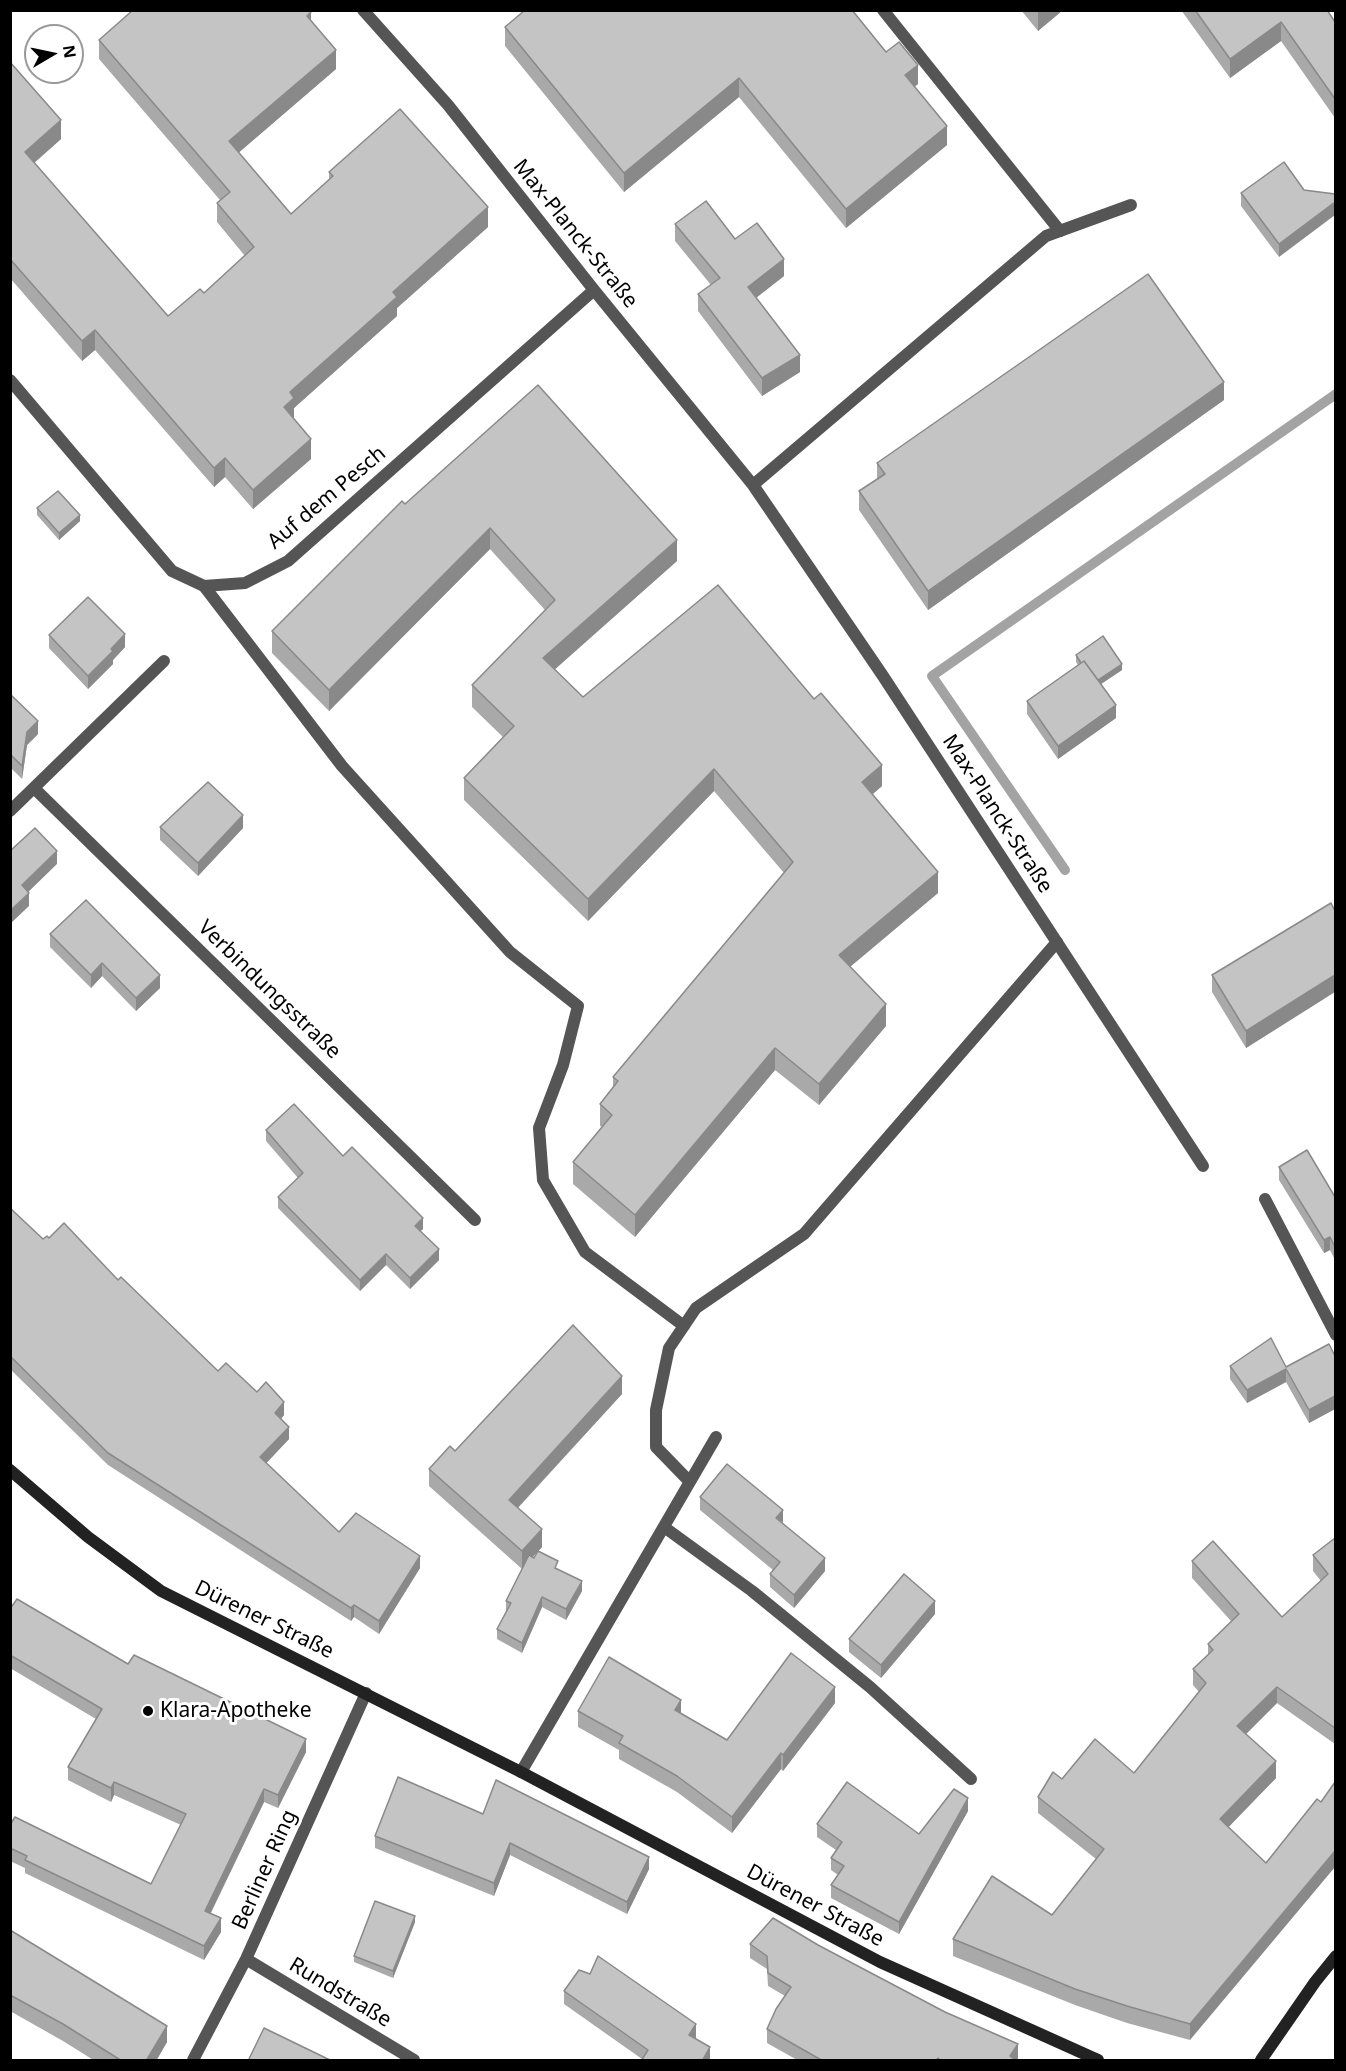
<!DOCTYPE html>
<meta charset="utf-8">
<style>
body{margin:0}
#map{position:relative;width:1346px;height:2071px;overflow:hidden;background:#fff;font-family:"Noto Sans",sans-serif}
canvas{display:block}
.frame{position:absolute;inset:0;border:12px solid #000;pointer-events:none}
.north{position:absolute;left:24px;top:24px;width:60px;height:60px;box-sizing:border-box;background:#fff;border:2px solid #999;border-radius:50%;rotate:81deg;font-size:16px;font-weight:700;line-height:24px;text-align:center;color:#000}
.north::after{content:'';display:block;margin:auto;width:21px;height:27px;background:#000;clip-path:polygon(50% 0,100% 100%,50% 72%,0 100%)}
</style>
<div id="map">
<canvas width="1346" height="2071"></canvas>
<div class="frame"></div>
<div class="north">N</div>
</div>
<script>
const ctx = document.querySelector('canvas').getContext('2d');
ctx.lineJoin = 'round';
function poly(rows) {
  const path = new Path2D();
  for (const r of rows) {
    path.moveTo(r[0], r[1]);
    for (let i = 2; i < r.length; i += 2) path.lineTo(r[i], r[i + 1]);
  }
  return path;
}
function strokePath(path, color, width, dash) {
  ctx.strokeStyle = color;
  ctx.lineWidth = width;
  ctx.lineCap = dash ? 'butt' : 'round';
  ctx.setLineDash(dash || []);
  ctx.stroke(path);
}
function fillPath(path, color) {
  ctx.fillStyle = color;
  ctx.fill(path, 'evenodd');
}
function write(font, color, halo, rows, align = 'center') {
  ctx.font = font + ' "Noto Sans",sans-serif';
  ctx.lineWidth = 6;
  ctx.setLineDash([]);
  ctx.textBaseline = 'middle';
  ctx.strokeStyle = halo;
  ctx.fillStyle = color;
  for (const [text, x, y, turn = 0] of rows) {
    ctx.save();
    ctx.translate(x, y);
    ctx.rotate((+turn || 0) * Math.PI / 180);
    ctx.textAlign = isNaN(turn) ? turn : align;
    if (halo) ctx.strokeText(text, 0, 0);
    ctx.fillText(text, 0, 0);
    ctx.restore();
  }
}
const stream = poly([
 [1065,870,932,676,1336,394]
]);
const lane = poly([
 [883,10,1060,231],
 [204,586,342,766,510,952,578,1006,563,1065,539,1128,543,1180,585,1252,684,1326],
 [35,789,475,1220],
 [690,1482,656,1447,656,1410,669,1348,696,1308,804,1234,1057,942],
 [664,1527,752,1591,870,1687,971,1779],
 [521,1772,716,1437]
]);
const street = poly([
 [363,10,448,105,594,290,753,485,883,676,1203,1166],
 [10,380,172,571,204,586,245,583,288,561,594,290],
 [753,485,1046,236,1131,205],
 [10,811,164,661],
 [1265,1199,1336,1335],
 [246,1959,414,2060],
 [193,2060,246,1959,366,1693]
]);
const secondary = poly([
 [10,1470,88,1537,161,1591,521,1772,880,1962,1098,2060],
 [1261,2060,1315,1982,1336,1956]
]);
const wall = poly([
 [1021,10,1063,10,1038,31],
 [1181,10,1327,10,1335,22,1335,118,1281,41,1230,78],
 [311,21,336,69,238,153,291,214,329,180,329,172,488,227,397,308,397,316,294,408,294,417,293,418,311,459,253,509,225,477,214,487,95,350,82,361,10,278,10,62,61,139,34,163,168,316,204,293,245,256,217,222,217,203,220,200,99,59,99,40],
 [505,27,886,52,918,84,914,87,947,145,846,228,739,97,624,192,505,46],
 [1284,162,1279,257,1241,206,1241,193],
 [675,224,735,239,784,276,756,298,800,372,762,396,698,311,698,294,711,285,675,241],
 [1224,400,928,610,859,510,859,491,877,480,877,463],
 [405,504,677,561,554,669,583,697,882,786,873,794,938,893,850,967,886,1026,819,1105,775,1070,635,1237,573,1184,573,1162,602,1127,600,1126,600,1104,613,1088,613,1077,784,873,714,791,588,921,464,800,464,778,503,737,472,707,472,685,545,610,490,549,329,711,272,653,272,631],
 [37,508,80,521,59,540,37,515],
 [49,635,125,647,113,660,113,664,88,689,49,648],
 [1076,655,1122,670,1101,684,1116,718,1058,759,1027,714,1027,701,1078,665,1076,662],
 [10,694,38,734,27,745,22,779,10,767],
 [160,827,243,828,198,876,160,840],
 [50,934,160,988,136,1011,102,976,91,988,50,947],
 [1212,975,1325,998,1246,1048,1212,992],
 [266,1130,343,1156,423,1229,420,1231,439,1260,410,1289,386,1265,360,1291,278,1208,278,1197,298,1178,266,1141],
 [1279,1167,1335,1197,1335,1260,1330,1250,1324,1253,1279,1180],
 [10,1208,43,1239,49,1238,118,1280,218,1371,257,1392,284,1415,281,1419,289,1439,266,1463,339,1532,420,1568,379,1634,354,1617,351,1621,108,1465,10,1369],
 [1335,1356,1335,1409,1309,1423,1286,1382,1247,1403,1230,1379,1230,1366,1286,1367],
 [622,1394,518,1508,542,1547,532,1557,558,1570,582,1591,566,1620,542,1607,522,1653,497,1639,497,1629,506,1611,506,1601,522,1569,429,1486,429,1469,455,1451],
 [700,1497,783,1523,825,1571,794,1608,770,1587,770,1574,773,1570,700,1510],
 [1335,1538,1335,1744,1277,1703,1246,1734,1276,1778,1228,1827,1190,2040,1127,2023,1075,2005,953,1956,953,1939,1052,1915,1096,1859,1038,1813,1038,1797,1062,1779,1134,1773,1199,1692,1193,1685,1193,1669,1208,1655,1208,1644,1231,1621,1192,1578,1192,1561,1282,1617,1321,1581,1313,1571,1313,1555],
 [10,1609,128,1664,306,1752,278,1808,264,1802,211,1913,221,1932,204,1960,25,1873,25,1868,10,1861,10,1825,151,1884,181,1825,114,1795,111,1802,68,1780,68,1767,96,1719,10,1668],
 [935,1614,881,1678,849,1652,849,1639],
 [835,1703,783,1771,781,1769,732,1833,677,1792,619,1759,619,1750,578,1727,578,1711,681,1713,727,1740],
 [968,1811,899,1934,831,1898,831,1885,838,1875,831,1870,831,1858,836,1850,817,1837,817,1824,919,1834],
 [483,1814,649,1869,627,1914,510,1855,494,1896,375,1848,375,1836],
 [415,1922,393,1978,354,1962,354,1956],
 [10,1930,167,2042,156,2061,95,2061,63,2041,10,2011],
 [750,1944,818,1945,1018,2058,1016,2060,1018,2061,799,2061,767,2043,767,2029,785,1996,768,1986,767,1969,750,1958],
 [564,1991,696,2037,695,2039,710,2060,642,2059,564,2004]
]);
const shadedWall = poly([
 [1040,10,1063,10,1038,31,1038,12],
 [311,12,311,32,307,16],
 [1281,22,1281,41,1230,78,1230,59],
 [336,50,336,69,229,161,229,141],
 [918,65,918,84,905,94,905,75],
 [739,78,739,97,624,192,624,173],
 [61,120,61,139,25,171,25,152],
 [947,126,947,145,846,228,846,209],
 [1335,202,1335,215,1279,257,1279,244],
 [488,207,488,227,397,308,397,316,294,408,294,417,284,427,284,407,290,392,393,292],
 [784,259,784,276,748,304,748,287],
 [95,330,95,350,82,361,82,341],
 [800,355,800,372,762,396,762,378],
 [1224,382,1224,400,928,610,928,591],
 [311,439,311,459,253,509,253,490],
 [225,458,225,477,214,487,214,468],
 [80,515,80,521,59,540,59,533],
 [490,528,490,549,329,711,329,690],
 [677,540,677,561,543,680,543,658],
 [12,589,12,601,10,603,10,591],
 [125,634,125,647,113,660,113,664,88,689,88,676,111,649],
 [1122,664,1122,670,1095,688,1095,681],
 [1116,705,1116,718,1058,759,1058,746],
 [38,721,38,734,27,745,22,779,22,766,27,732],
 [882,765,882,786,862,803,862,782],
 [714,769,714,791,588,921,588,899],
 [243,815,243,828,198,876,198,863],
 [57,851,57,864,22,898,22,885],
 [938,872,938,893,839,976,839,955],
 [29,893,29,906,10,924,10,911],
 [102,963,102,976,91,988,91,975],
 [160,975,160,988,136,1011,136,998],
 [1335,975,1335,992,1246,1048,1246,1031],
 [886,1004,886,1026,819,1105,819,1084],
 [775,1048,775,1070,635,1237,635,1215],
 [423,1218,423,1229,415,1236,415,1226],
 [1330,1237,1330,1250,1324,1253,1324,1240],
 [439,1249,439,1260,410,1289,410,1278],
 [386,1254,386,1265,360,1291,360,1280],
 [1286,1369,1286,1382,1247,1403,1247,1390],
 [622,1376,622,1394,509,1517,509,1500],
 [1335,1396,1335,1409,1309,1423,1309,1410],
 [284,1402,284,1415,275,1426,275,1413],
 [289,1427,289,1439,260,1470,260,1457],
 [783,1510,783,1523,776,1518],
 [542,1529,542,1547,522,1569,522,1551],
 [420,1556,420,1568,379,1634,379,1621],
 [825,1558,825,1571,794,1608,794,1595],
 [582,1581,582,1591,566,1620,566,1609],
 [542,1597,542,1607,522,1653,522,1643],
 [935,1601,935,1614,881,1678,881,1665],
 [354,1605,354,1617,351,1621,351,1608],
 [835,1687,835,1703,783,1771,783,1755],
 [1277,1687,1277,1703,1237,1743,1237,1726],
 [681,1700,681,1716,675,1710],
 [306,1739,306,1752,278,1808,278,1795],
 [781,1753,781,1769,732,1833,732,1817],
 [1276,1761,1276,1778,1220,1836,1220,1819],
 [114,1782,114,1795,111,1802,111,1788],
 [264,1789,264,1802,205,1924,205,1911],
 [968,1798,968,1811,899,1934,899,1922],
 [510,1843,510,1855,494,1896,494,1883],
 [1335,1851,1335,1867,1190,2040,1190,2024],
 [649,1857,649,1869,627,1914,627,1902],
 [415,1916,415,1922,393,1978,393,1971],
 [221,1918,221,1932,204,1960,204,1946],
 [696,2024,696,2037,689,2048,689,2035],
 [167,2026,167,2042,156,2061,146,2061],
 [1018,2044,1018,2058,1016,2061,1010,2056],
 [710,2047,710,2061,702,2061]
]);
const building = poly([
 [133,10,310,10,311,12,307,16,336,50,229,141,291,214,333,176,329,172,400,109,488,207,393,292,397,297,290,392,294,398,284,407,311,439,253,490,225,458,214,468,95,330,82,341,10,259,10,62,61,120,25,152,168,316,200,289,204,293,254,247,217,203,230,192,99,40,133,10],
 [525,10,852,10,886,52,899,42,918,65,905,75,947,126,846,209,739,78,624,173,505,27,525,10],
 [1195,10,1327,10,1335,22,1335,99,1281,22,1230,59,1195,10],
 [1284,162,1304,190,1335,194,1335,202,1279,244,1241,193,1284,162],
 [706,201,735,239,757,223,784,259,748,287,800,355,762,378,698,294,720,278,675,224,706,201],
 [1148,274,1224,382,928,591,859,491,885,474,877,463,1148,274],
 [538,385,677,540,543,658,583,697,718,585,814,699,821,693,882,765,862,782,938,872,839,955,886,1004,819,1084,775,1048,635,1215,573,1162,612,1115,600,1104,618,1081,613,1077,793,862,714,769,588,899,464,778,514,726,472,685,555,600,490,528,329,690,272,631,402,501,405,504,538,385],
 [58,491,80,515,59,533,37,508,58,491],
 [88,597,125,634,111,649,113,651,88,676,49,635,88,597],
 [1103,636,1122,664,1098,680,1084,661,1081,663,1076,655,1103,636],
 [1084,661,1116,705,1058,746,1027,701,1084,661],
 [10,694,38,721,27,732,22,766,10,754,10,694],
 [208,782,243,815,198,863,160,827,208,782],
 [35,828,57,851,22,885,29,893,10,911,10,851,35,828],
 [86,900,160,975,136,998,102,963,91,975,50,934,86,900],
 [1331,903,1335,911,1335,975,1246,1031,1212,975,1331,903],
 [294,1104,343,1156,352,1147,423,1218,415,1226,439,1249,410,1278,386,1254,360,1280,278,1197,303,1173,266,1130,294,1104],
 [1307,1150,1335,1197,1335,1247,1330,1237,1324,1240,1279,1167,1307,1150],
 [10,1208,43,1239,47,1236,49,1238,64,1223,118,1280,121,1277,218,1371,226,1363,257,1392,266,1382,284,1402,275,1413,289,1427,260,1457,339,1532,356,1513,420,1556,379,1621,354,1605,351,1608,108,1453,10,1356,10,1208],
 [573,1325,622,1376,509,1500,542,1529,522,1551,429,1469,450,1446,455,1451,573,1325],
 [1271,1338,1286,1367,1329,1344,1335,1356,1335,1396,1309,1410,1286,1369,1247,1390,1230,1366,1271,1338],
 [727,1464,783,1510,776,1518,825,1558,794,1595,770,1574,780,1562,700,1497,727,1464],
 [1335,1538,1335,1728,1277,1687,1237,1726,1276,1761,1220,1819,1266,1863,1317,1799,1321,1802,1335,1782,1335,1851,1190,2024,1127,2006,1075,1989,953,1939,992,1876,1052,1915,1104,1849,1038,1797,1053,1772,1062,1779,1095,1739,1134,1773,1206,1683,1193,1669,1213,1650,1208,1644,1239,1614,1192,1561,1213,1541,1282,1617,1328,1574,1313,1555,1335,1538],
 [538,1551,558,1561,555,1568,582,1581,566,1609,542,1597,522,1643,497,1629,511,1603,506,1601,529,1555,534,1558,538,1551],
 [904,1574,935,1601,881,1665,849,1639,904,1574],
 [17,1599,128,1664,134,1655,306,1739,278,1795,264,1789,205,1911,221,1918,204,1946,25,1860,27,1856,10,1848,10,1825,15,1817,151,1884,186,1814,114,1782,111,1788,68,1767,102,1709,10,1655,10,1609,17,1599],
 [791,1653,835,1687,783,1755,781,1753,732,1817,677,1776,619,1743,623,1736,578,1711,609,1657,681,1700,675,1710,727,1740,791,1653],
 [398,1777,483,1814,496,1780,649,1857,627,1902,510,1843,494,1883,375,1836,398,1777],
 [847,1782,919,1834,954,1789,968,1798,899,1922,831,1885,844,1866,831,1858,842,1842,817,1824,847,1782],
 [375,1901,415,1916,393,1971,354,1956,375,1901],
 [773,1918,818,1945,945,2012,1018,2044,1010,2056,1018,2061,941,2061,938,2058,936,2061,823,2061,767,2029,776,2009,791,1987,768,1973,767,1956,750,1944,773,1918],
 [10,1930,167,2026,146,2061,122,2061,63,2024,10,1995,10,1930],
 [598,1956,696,2024,689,2035,710,2047,702,2061,641,2061,648,2050,564,1991,579,1970,590,1974,598,1956],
 [264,2028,332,2061,248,2061,264,2028]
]);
const markers = [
 [148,1711,6,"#000"]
];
const streetNames = [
 ["Max-Planck-Straße",575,234,51],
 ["Auf dem Pesch",327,498,-40],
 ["Max-Planck-Straße",997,814,57],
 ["Verbindungsstraße",269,990,44],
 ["Dürener Straße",264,1620,26],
 ["Berliner Ring",265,1870,-66],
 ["Dürener Straße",815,1906,28],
 ["Rundstraße",340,1993,31]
];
const poiNames = [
 ["Klara-Apotheke",160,1711]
];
strokePath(stream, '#a3a3a3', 10);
strokePath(lane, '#555', 12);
strokePath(street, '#555', 12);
strokePath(secondary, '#222', 12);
fillPath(wall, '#a9a9a9');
fillPath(shadedWall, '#898989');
fillPath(building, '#c4c4c4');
strokePath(building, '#898989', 1.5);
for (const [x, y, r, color] of markers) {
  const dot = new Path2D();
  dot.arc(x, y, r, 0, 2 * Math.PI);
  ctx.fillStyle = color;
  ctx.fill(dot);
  strokePath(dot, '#fff', 2);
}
write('21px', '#000', '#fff', streetNames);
write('21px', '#000', '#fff', poiNames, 'left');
</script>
